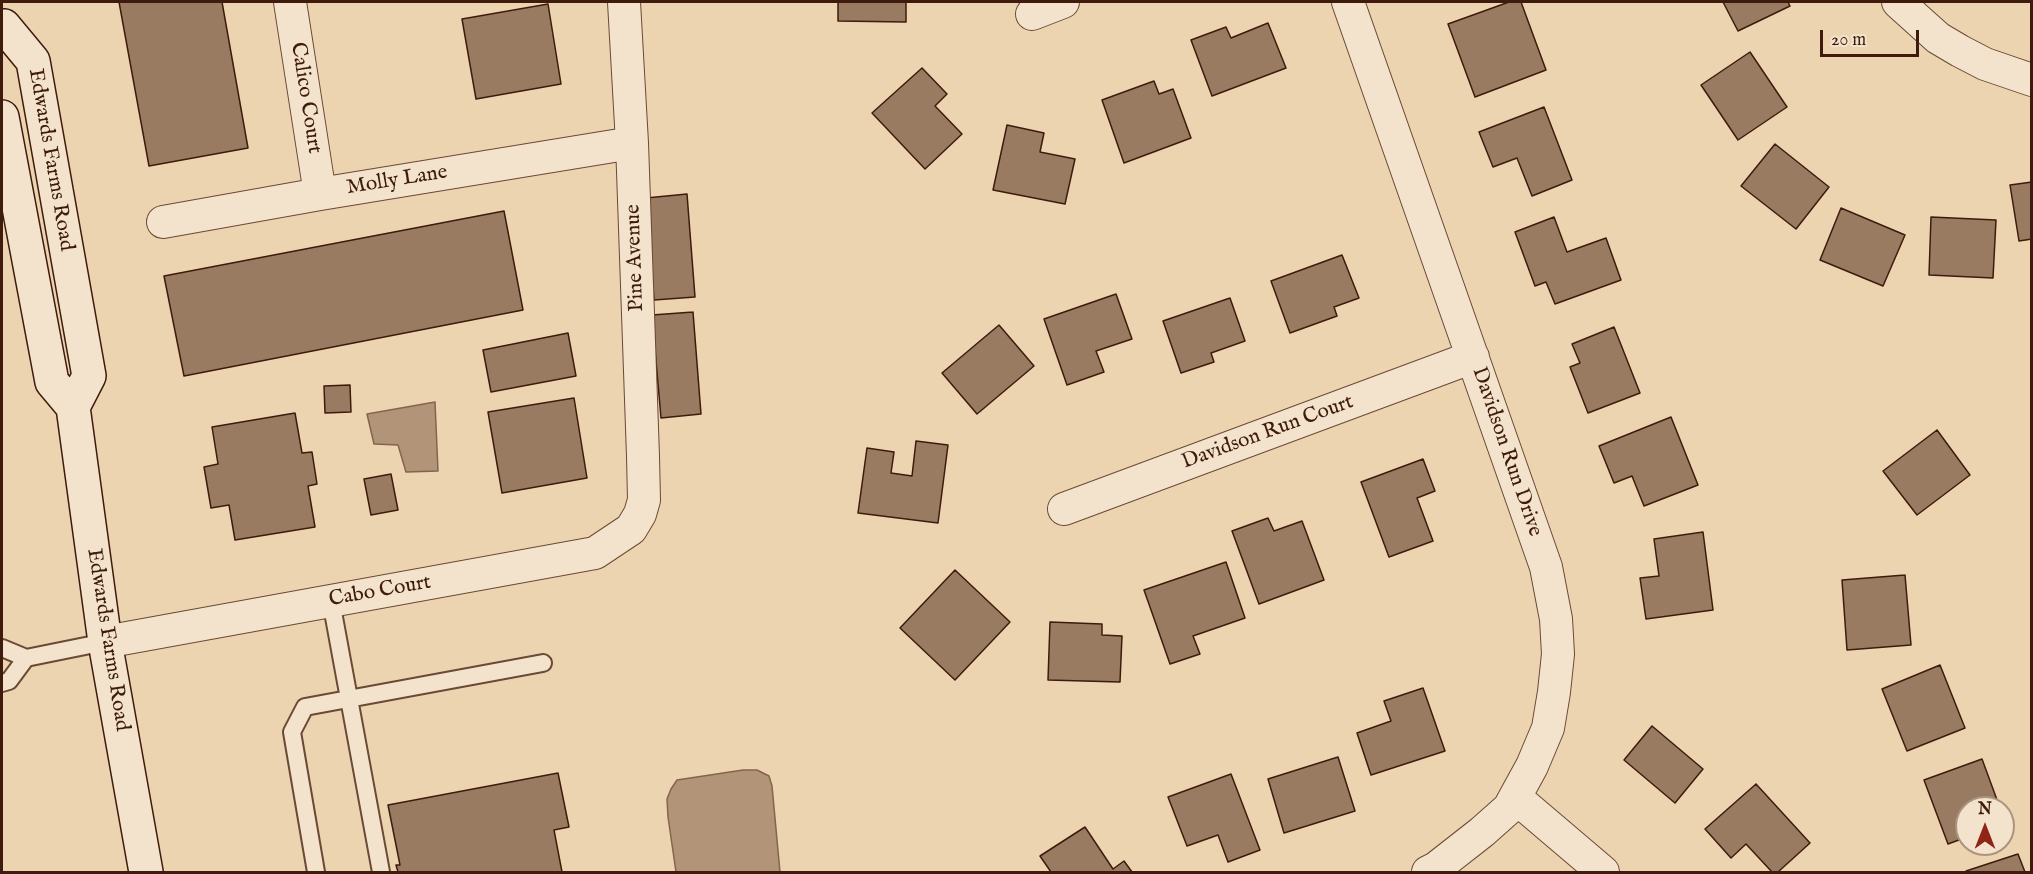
<!DOCTYPE html>
<style>
body{margin:0}
#map{position:relative;width:2033px;height:874px;overflow:hidden;background:#edd4b0;font-family:"IM FELL English",serif}
canvas{display:block}
.frame{position:absolute;inset:0;border:3px solid #3e1b0c;pointer-events:none}
.north{position:absolute;left:1955px;top:796px;width:60px;height:60px;box-sizing:border-box;background:#f3e3cc;border:2px solid #ab937f;border-radius:50%;rotate:0deg;font-size:16px;font-weight:700;line-height:24px;text-align:center;color:#3e1b0c}
.north::after{content:'';display:block;margin:auto;width:21px;height:27px;background:#8f2418;clip-path:polygon(50% 0,100% 100%,50% 72%,0 100%)}
.scale{position:absolute;left:1820px;top:30px;width:99px;height:27px;box-sizing:border-box;border:3px solid #3e1b0c;border-top:0;padding-left:8px;font-size:18px;line-height:21px;white-space:nowrap;color:#3e1b0c;-webkit-text-stroke:4px #f3e3cc;paint-order:stroke}
</style>
<div id="map">
<canvas width="2033" height="874"></canvas>
<div class="frame"></div>
<div class="north">N</div>
<div class="scale">20 m</div>
</div>
<script>
const ctx = document.querySelector('canvas').getContext('2d');
ctx.lineJoin = 'round';
function fillPath(path, color) {
  ctx.fillStyle = color;
  ctx.fill(path, 'evenodd');
}
function poly(rows) {
  const path = new Path2D();
  for (const r of rows) {
    path.moveTo(r[0], r[1]);
    for (let i = 2; i < r.length; i += 2) path.lineTo(r[i], r[i + 1]);
  }
  return path;
}
function strokePath(path, color, width, dash) {
  ctx.strokeStyle = color;
  ctx.lineWidth = width;
  ctx.lineCap = dash ? 'butt' : 'round';
  ctx.setLineDash(dash || []);
  ctx.stroke(path);
}
function write(font, color, halo, rows, align = 'center') {
  ctx.font = font + ' "IM FELL English",serif';
  ctx.lineWidth = 4.5;
  ctx.setLineDash([]);
  ctx.textBaseline = 'middle';
  ctx.strokeStyle = halo;
  ctx.fillStyle = color;
  for (const [text, x, y, turn = 0] of rows) {
    ctx.save();
    ctx.translate(x, y);
    ctx.rotate((+turn || 0) * Math.PI / 180);
    ctx.textAlign = isNaN(turn) ? turn : align;
    if (halo) ctx.strokeText(text, 0, 0);
    ctx.fillText(text, 0, 0);
    ctx.restore();
  }
}
const water = poly([
 [435,402,438,471,406,472,398,445,374,444,367,414,435,402],
 [743,770,757,770,769,776,772,786,780,872,676,872,668,817,667,799,671,789,677,780,743,770]
]);
const building = poly([
 [119,2,222,2,248,148,149,166,119,2],
 [838,2,906,2,906,22,838,21,838,2],
 [1509,2,1521,2,1546,70,1475,97,1448,24,1509,2],
 [1723,2,1788,2,1790,6,1738,31,1723,2],
 [548,4,561,84,476,99,462,19,548,4],
 [1268,23,1286,68,1212,96,1191,40,1226,27,1231,38,1268,23],
 [1750,52,1787,107,1738,140,1701,85,1750,52],
 [922,68,947,94,935,106,962,134,925,169,872,113,922,68],
 [1154,81,1159,94,1173,89,1191,138,1124,163,1102,100,1154,81],
 [1544,107,1572,180,1532,196,1517,158,1493,167,1479,132,1544,107],
 [1007,125,1044,133,1040,152,1075,159,1065,204,993,190,1007,125],
 [1775,144,1829,187,1796,229,1741,186,1775,144],
 [2032,182,2032,239,2019,241,2010,185,2032,182],
 [687,194,695,297,654,300,646,198,687,194],
 [1841,208,1905,235,1883,286,1820,260,1841,208],
 [504,211,523,310,184,376,164,276,504,211],
 [1554,217,1567,252,1606,238,1621,280,1555,304,1546,282,1535,286,1515,232,1554,217],
 [1931,217,1996,220,1993,278,1929,275,1931,217],
 [1342,255,1359,298,1334,307,1337,316,1290,333,1271,281,1342,255],
 [1116,294,1132,339,1096,351,1104,372,1067,385,1044,319,1116,294],
 [1230,298,1245,341,1211,353,1214,362,1181,373,1163,321,1230,298],
 [693,312,701,414,661,418,652,315,693,312],
 [999,325,1034,366,977,414,942,373,999,325],
 [1614,327,1640,393,1588,413,1570,367,1580,363,1572,344,1614,327],
 [568,333,576,376,491,392,483,350,568,333],
 [350,385,351,412,325,413,324,386,350,385],
 [574,398,587,478,502,493,488,412,574,398],
 [295,413,302,453,312,452,317,484,308,486,315,527,235,540,229,505,211,508,204,467,218,464,212,427,295,413],
 [1671,417,1698,485,1644,506,1632,476,1614,483,1599,446,1671,417],
 [1937,430,1970,475,1917,515,1883,471,1937,430],
 [916,441,948,445,938,523,858,513,867,448,894,452,891,473,912,476,916,441],
 [1423,459,1435,491,1417,498,1433,541,1389,557,1361,482,1423,459],
 [391,474,398,510,371,515,364,479,391,474],
 [1268,518,1274,531,1302,521,1324,580,1259,604,1232,531,1268,518],
 [1703,532,1713,610,1646,619,1640,578,1659,576,1654,539,1703,532],
 [1226,562,1245,618,1193,636,1200,654,1170,664,1144,590,1226,562],
 [955,570,1010,622,955,680,900,628,955,570],
 [1905,575,1911,645,1847,650,1842,580,1905,575],
 [1050,622,1102,624,1102,635,1122,636,1120,682,1048,680,1050,622],
 [1940,665,1965,728,1907,751,1882,689,1940,665],
 [1423,688,1445,751,1371,775,1357,733,1391,721,1384,701,1423,688],
 [1652,726,1703,769,1675,803,1624,760,1652,726],
 [1338,757,1355,811,1284,833,1268,779,1338,757],
 [1982,759,2000,808,1967,808,1967,837,1948,844,1924,780,1982,759],
 [558,773,569,827,554,830,562,872,398,872,396,865,400,865,388,805,558,773],
 [1231,774,1260,850,1228,862,1218,835,1187,846,1168,797,1231,774],
 [1756,784,1810,843,1778,872,1772,872,1746,844,1731,858,1705,829,1756,784],
 [1085,827,1113,869,1124,861,1132,872,1051,872,1040,856,1085,827],
 [2018,854,2025,872,1966,872,1966,871,2018,854]
]);
const service = poly([
 [331,601,381,872],
 [2,648,26,658,9,681,2,683],
 [26,658,105,642],
 [316,872,292,732,305,707,543,663]
]);
const minor = poly([
 [290,2,320,194],
 [1348,2,1546,567,1556,619,1558,654,1554,692,1548,728,1532,766,1509,808,1482,832,1436,868,1428,872],
 [1898,2,1938,38,1960,51,1985,64,2032,80],
 [1032,14,1063,2],
 [163,222,320,194,632,143],
 [1064,509,1473,357],
 [105,642,595,553,631,529,640,514,644,500,643,456,632,143,624,2],
 [1516,798,1603,872]
]);
const secondary = poly([
 [4,26,33,61,89,376,73,407],
 [2,117,52,382,73,407,105,642,146,872]
]);
const streetNames = [
 ["Calico Court",305,98,81],
 ["Edwards Farms Road",50,160,80],
 ["Molly Lane",397,181,-9],
 ["Pine Avenue",636,258,-92],
 ["Davidson Run Court",1268,433,-20],
 ["Davidson Run Drive",1506,452,71],
 ["Cabo Court",380,592,-10],
 ["Edwards Farms Road",107,640,81]
];
fillPath(water, '#b29578');
strokePath(water, '#84644d', 1.5);
fillPath(building, '#997b61');
strokePath(building, '#3e1b0c', 1.5);
strokePath(service, '#6a4935', 20);
strokePath(minor, '#6a4935', 34);
strokePath(secondary, '#3e1b0c', 36);
strokePath(service, '#f3e3cc', 16);
strokePath(minor, '#f3e3cc', 32);
strokePath(secondary, '#f3e3cc', 33);
write('21px', '#3e1b0c', '#f3e3cc', streetNames);
</script>
